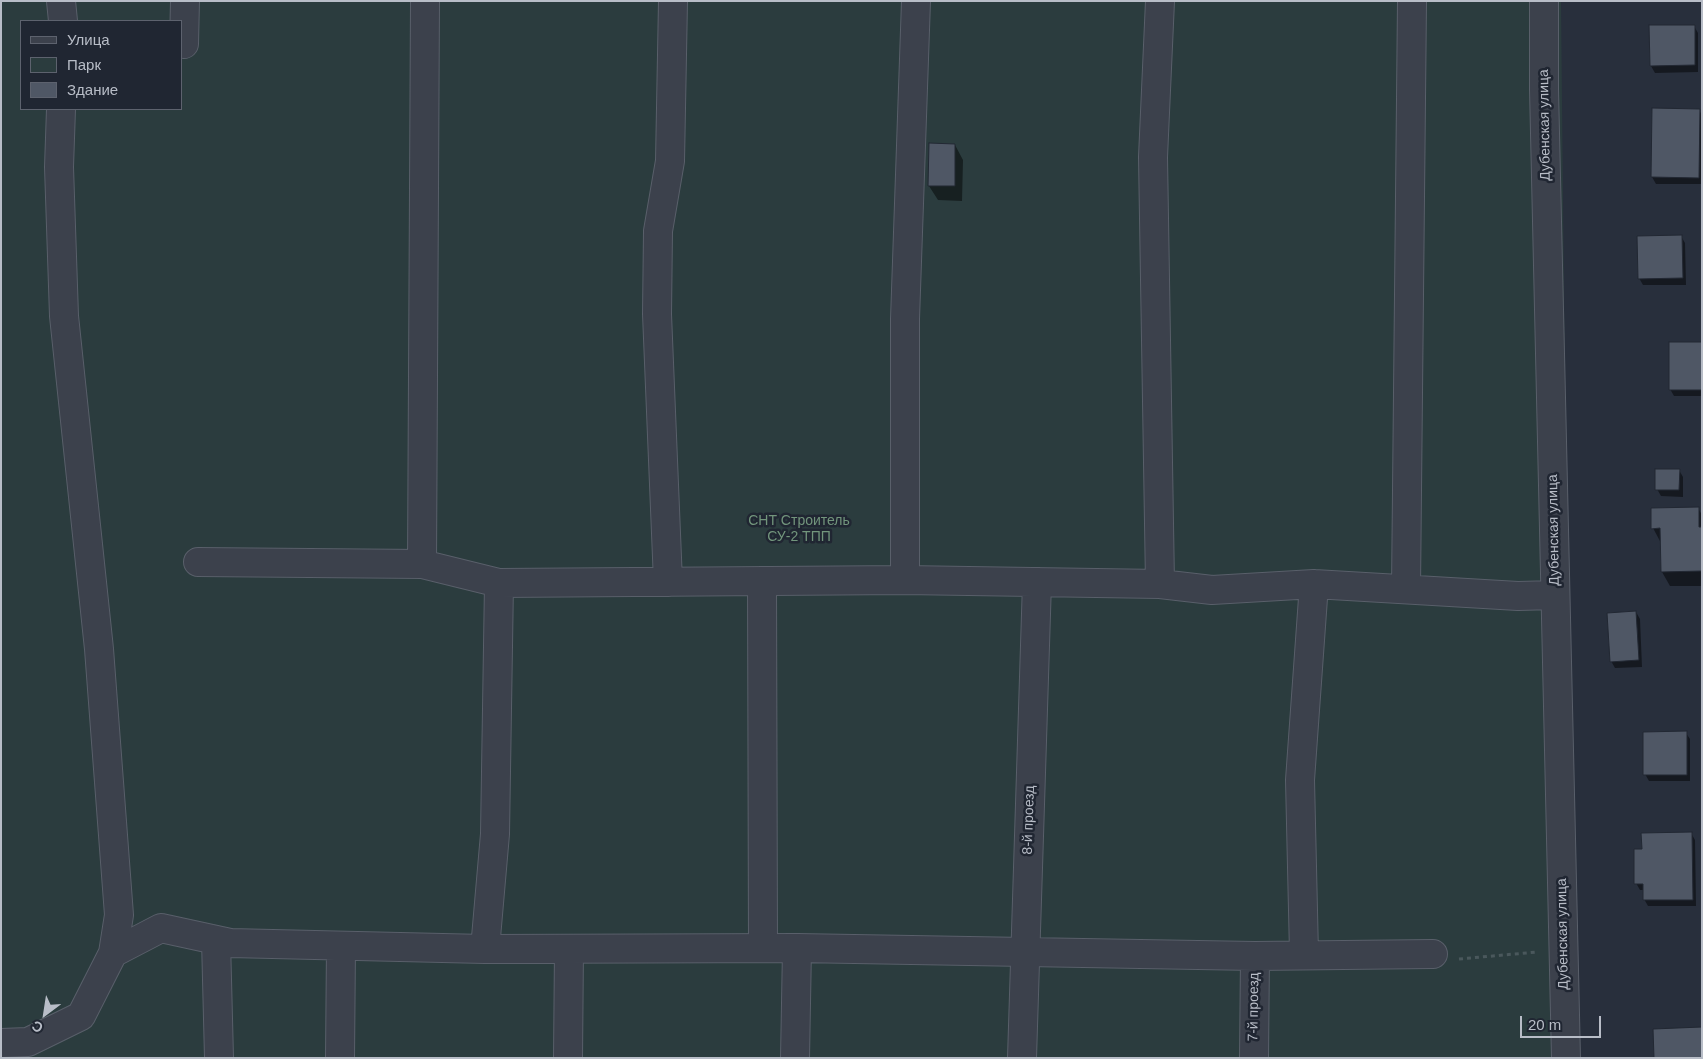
<!DOCTYPE html>
<meta charset="utf-8">
<style>
body{margin:0}
#map{position:relative;width:1703px;height:1059px;overflow:hidden;background:#282f3c;font-family:Arial,sans-serif}
canvas{display:block}
.frame{position:absolute;inset:0;border:2px solid #b8bdc7;pointer-events:none}
.legend{position:absolute;left:20px;top:20px;width:162px;height:90px;box-sizing:border-box;background:#202632;border:1px solid #5d626e;margin:0;padding:6px 9px;list-style:none;font-size:15px;color:#b8bdc7}
.legend li{display:flex;align-items:center;gap:10px;height:25px}
.legend b{width:25px;border:1px solid #5d626e}
.north{position:absolute;left:20px;top:989px;width:50px;height:50px;-webkit-text-stroke:4px #202632;paint-order:stroke;rotate:211deg;font-size:14px;font-weight:700;line-height:20px;text-align:center;color:#b8bdc7}
.north::after{content:'';display:block;margin:auto;width:18px;height:22px;background:#b8bdc7;clip-path:polygon(50% 0,100% 100%,50% 72%,0 100%)}
.scale{position:absolute;left:1520px;top:1016px;width:81px;height:22px;box-sizing:border-box;border:2px solid #b8bdc7;border-top:0;padding-left:6px;font-size:15px;line-height:18px;white-space:nowrap;color:#b8bdc7;-webkit-text-stroke:4px #202632;paint-order:stroke}
</style>
<div id="map">
<canvas width="1703" height="1059"></canvas>
<div class="frame"></div>
<ul class="legend">
<li><b style="height:6px;background:#3c414c"></b>Улица</li>
<li><b style="height:14px;background:#2b3c3e"></b>Парк</li>
<li><b style="height:14px;background:#4f5765"></b>Здание</li>
</ul>
<div class="north">С</div>
<div class="scale">20 m</div>
</div>
<script>
const ctx = document.querySelector('canvas').getContext('2d');
ctx.lineJoin = 'round';
function fillPath(path, color) {
  ctx.fillStyle = color;
  ctx.fill(path, 'evenodd');
}
function poly(rows) {
  const path = new Path2D();
  for (const r of rows) {
    path.moveTo(r[0], r[1]);
    for (let i = 2; i < r.length; i += 2) path.lineTo(r[i], r[i + 1]);
  }
  return path;
}
function strokePath(path, color, width, dash) {
  ctx.strokeStyle = color;
  ctx.lineWidth = width;
  ctx.lineCap = dash ? 'butt' : 'round';
  ctx.setLineDash(dash || []);
  ctx.stroke(path);
}
function write(font, color, halo, rows, align = 'center') {
  ctx.font = font + ' Arial,sans-serif';
  ctx.lineWidth = 5;
  ctx.setLineDash([]);
  ctx.textBaseline = 'middle';
  ctx.strokeStyle = halo;
  ctx.fillStyle = color;
  for (const [text, x, y, turn = 0] of rows) {
    ctx.save();
    ctx.translate(x, y);
    ctx.rotate((+turn || 0) * Math.PI / 180);
    ctx.textAlign = isNaN(turn) ? turn : align;
    if (halo) ctx.strokeText(text, 0, 0);
    ctx.fillText(text, 0, 0);
    ctx.restore();
  }
}
const green = poly([
 [1,1,1561,1,1569,796,1580,1058,1,1058],
 [21,21,181,21,181,109,21,109]
]);
const shadow = poly([
 [1694,26,1698,33,1698,72,1655,73,1651,66],
 [1699,110,1702,115,1702,184,1656,184,1652,177],
 [955,145,963,160,962,201,938,200,929,186],
 [1681,236,1685,243,1686,285,1643,285,1639,278],
 [1702,344,1702,396,1674,396,1670,389],
 [1679,470,1683,477,1683,497,1661,496,1657,489],
 [1698,508,1702,515,1702,586,1670,586,1662,572,1661,543,1653,528],
 [1636,612,1640,619,1642,667,1615,668,1611,661],
 [1686,733,1690,739,1690,781,1649,781,1645,774],
 [1691,833,1695,840,1696,906,1648,906,1644,899,1644,890,1640,890,1636,883,1643,850]
]);
const building = poly([
 [1649,25,1695,25,1695,65,1650,66,1649,25],
 [1652,108,1700,109,1699,178,1651,177,1652,108],
 [929,143,955,144,955,186,928,186,929,143],
 [1682,235,1683,278,1638,279,1637,236,1682,235],
 [1669,342,1702,342,1702,390,1669,390,1669,342],
 [1655,469,1680,469,1679,490,1655,490,1655,469],
 [1699,507,1699,527,1702,527,1702,571,1661,572,1660,528,1651,529,1651,508,1699,507],
 [1636,611,1639,660,1610,662,1607,613,1636,611],
 [1687,731,1687,775,1643,775,1643,732,1687,731],
 [1692,832,1693,900,1643,900,1643,884,1634,884,1634,849,1642,849,1641,833,1692,832],
 [1702,1027,1702,1058,1654,1058,1653,1029,1702,1027]
]);
const path = poly([
 [1459,959,1537,952]
]);
const minor = poly([
 [61,1,63,21],
 [1160,1,1153,157,1160,584],
 [1544,1,1544,89,1566,1058],
 [184,44,185,1],
 [198,562,422,564,499,583,905,580,1160,584,1212,590,1314,584,1518,596,1555,595],
 [422,564,425,1],
 [905,580,905,319,916,1],
 [762,581,763,948],
 [668,582,657,314,658,231,670,161,673,1],
 [1406,588,1412,1],
 [216,940,219,1058],
 [485,949,495,834,499,583],
 [113,953,161,928,230,943,485,949,797,948,1255,956,1433,954],
 [1304,954,1300,780,1314,584],
 [1,1043,28,1042,81,1016,113,953,119,915,99,649,64,316,59,167,61,109],
 [340,1058,341,946],
 [568,1058,569,949],
 [795,1058,797,948],
 [1022,1058,1037,582],
 [1254,1058,1255,956]
]);
const streetNames = [
 ["Дубенская улица",1545,125,-91],
 ["Дубенская улица",1554,530,-91],
 ["8-й проезд",1029,820,-88],
 ["Дубенская улица",1563,934,-91],
 ["7-й проезд",1254,1007,-89]
];
const parkNames = [
 ["СНТ Строитель",799,521],
 ["СУ-2 ТПП",799,537]
];
fillPath(green, '#2b3c3e');
fillPath(shadow, '#0007');
fillPath(building, '#4f5765');
strokePath(building, '#222833', 1);
strokePath(minor, '#595f6a', 30);
strokePath(path, '#4a585c', 3, [4, 4]);
strokePath(minor, '#3c414c', 28);
write('14px', '#b8bdc7', '#202632', streetNames);
write('14px', '#72957c', '#202632', parkNames);
</script>
